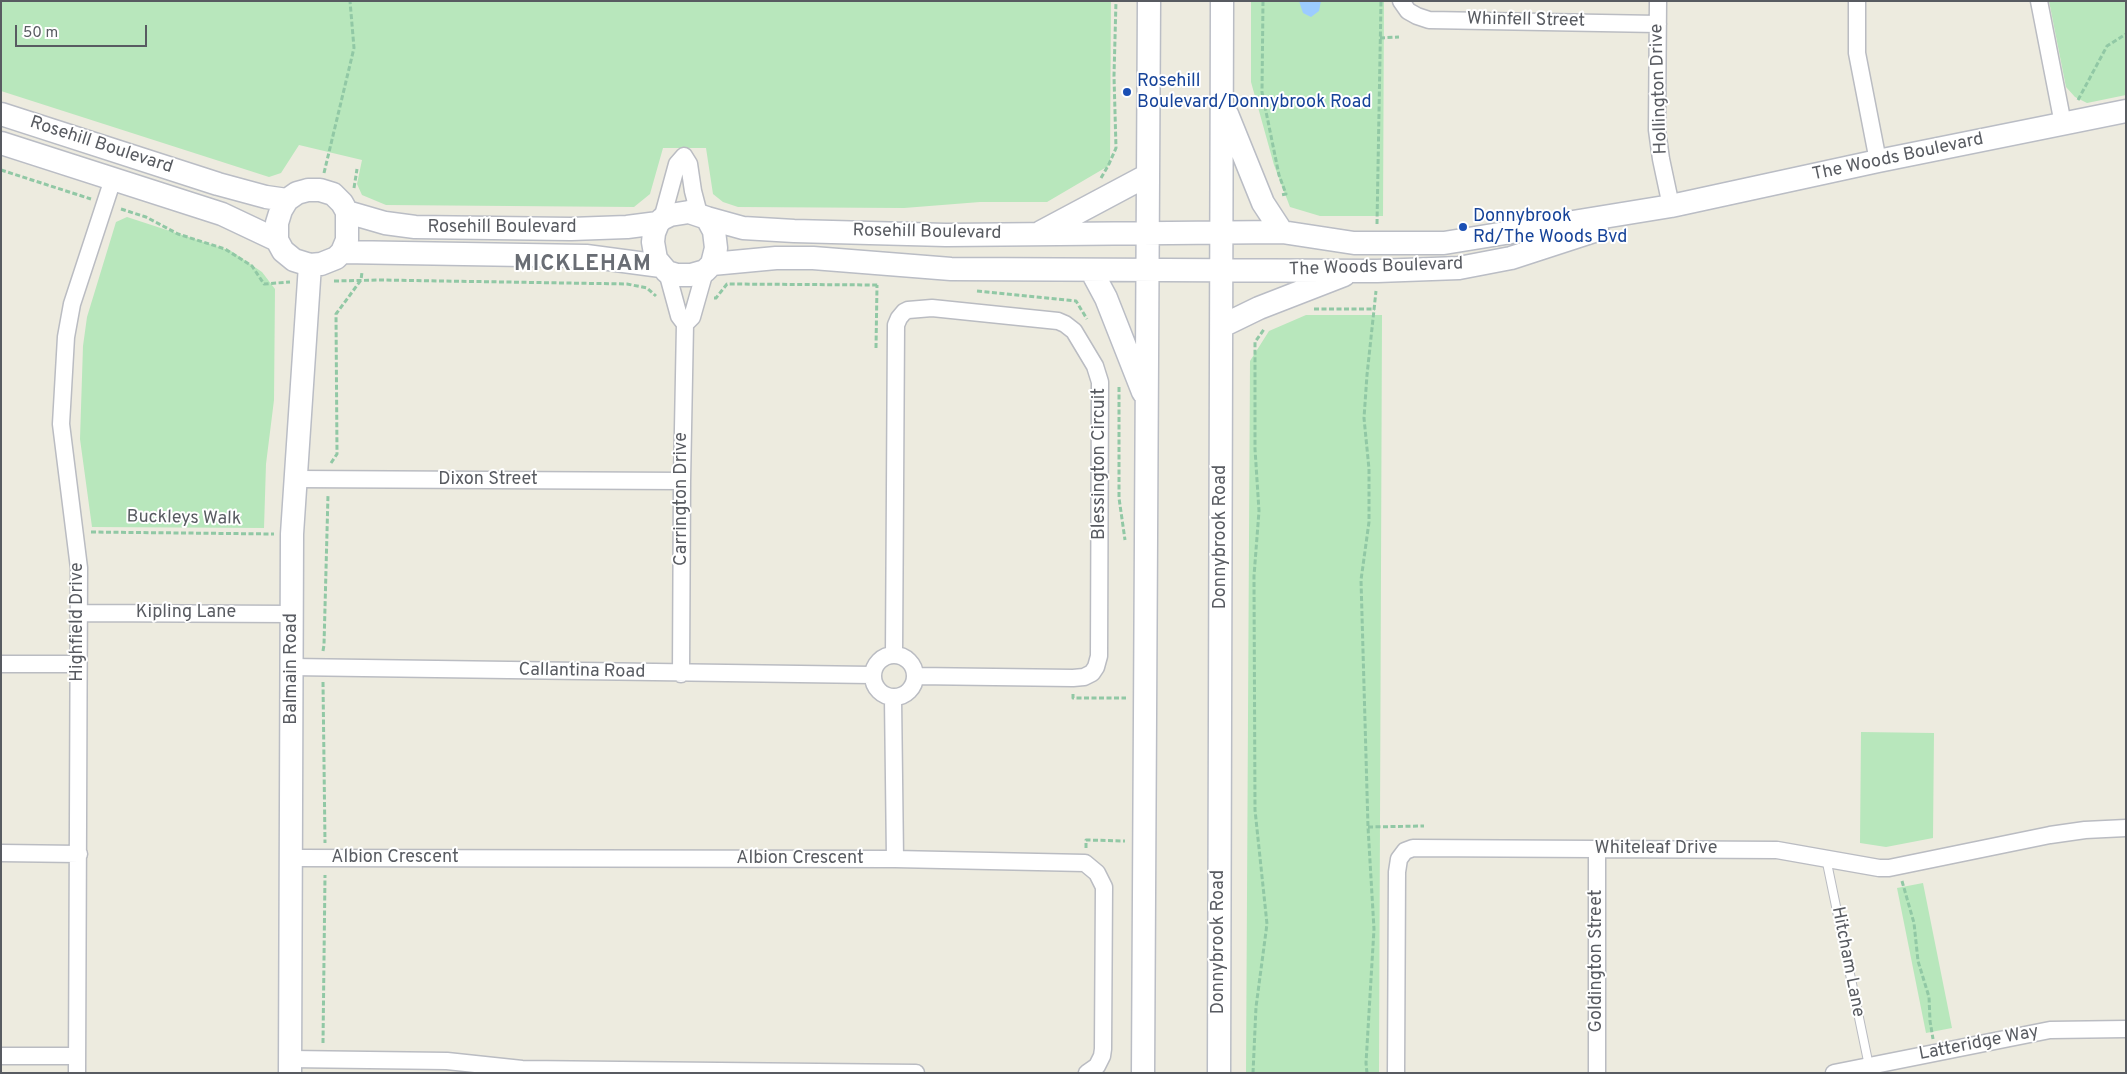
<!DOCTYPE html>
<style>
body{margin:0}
#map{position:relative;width:2127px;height:1074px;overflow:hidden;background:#edebdf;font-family:Overpass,sans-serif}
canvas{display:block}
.frame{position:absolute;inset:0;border:2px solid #585b61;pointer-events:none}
.scale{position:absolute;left:15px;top:25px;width:132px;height:22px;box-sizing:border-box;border:2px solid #585b61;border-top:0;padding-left:6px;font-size:15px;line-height:18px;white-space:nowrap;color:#585b61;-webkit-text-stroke:4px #fff;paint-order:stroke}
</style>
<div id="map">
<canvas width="2127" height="1074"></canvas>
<div class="frame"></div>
<div class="scale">50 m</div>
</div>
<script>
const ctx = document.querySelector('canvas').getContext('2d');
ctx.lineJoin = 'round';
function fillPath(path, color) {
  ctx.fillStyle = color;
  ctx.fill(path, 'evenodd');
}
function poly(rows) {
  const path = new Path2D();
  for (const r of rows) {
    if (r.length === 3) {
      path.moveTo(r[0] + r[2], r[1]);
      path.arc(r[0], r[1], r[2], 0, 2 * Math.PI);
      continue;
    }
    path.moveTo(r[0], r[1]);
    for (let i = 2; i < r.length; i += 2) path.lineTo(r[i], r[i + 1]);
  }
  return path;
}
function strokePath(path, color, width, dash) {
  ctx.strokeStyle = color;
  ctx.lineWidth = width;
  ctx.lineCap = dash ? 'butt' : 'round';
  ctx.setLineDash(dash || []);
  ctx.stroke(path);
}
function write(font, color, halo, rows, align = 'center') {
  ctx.font = font + ' Overpass,sans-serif';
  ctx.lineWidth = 4;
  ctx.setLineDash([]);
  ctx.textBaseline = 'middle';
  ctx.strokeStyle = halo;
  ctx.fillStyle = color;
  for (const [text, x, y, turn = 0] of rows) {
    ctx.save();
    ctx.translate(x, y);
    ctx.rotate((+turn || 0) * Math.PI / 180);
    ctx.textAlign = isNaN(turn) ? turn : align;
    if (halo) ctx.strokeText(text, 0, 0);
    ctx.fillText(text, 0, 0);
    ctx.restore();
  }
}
const green = poly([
 [1,1,1111,1,1110,165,1047,202,980,202,904,208,738,207,723,202,713,194,706,148,663,148,650,194,634,207,386,205,362,195,357,184,362,160,299,145,281,173,269,177,1,91],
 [1251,1,1384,1,1383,216,1320,216,1290,207,1274,165,1251,82],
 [2049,1,2126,1,2126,95,2087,103,2075,97,2066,87],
 [127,217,231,251,262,272,275,289,274,400,266,464,264,528,92,527,80,439,83,346,87,317,116,222],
 [1306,315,1382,315,1379,1073,1246,1073,1250,361,1269,331],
 [1861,732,1934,733,1933,838,1886,847,1860,843],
 [1923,883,1952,1028,1926,1033,1897,888]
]);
const water = poly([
 [1299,1,1321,1,1319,11,1311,17,1303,13]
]);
const path = poly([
 [1263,1,1262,92,1279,175,1286,194,1281,195],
 [1380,38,1399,37],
 [2078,100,2107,46,2126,34],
 [1,170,91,199],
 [324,173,354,48,350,1],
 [1101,178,1109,164,1116,148,1114,76,1116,1],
 [354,188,357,169],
 [121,209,146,217,178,234,225,249,252,266,264,284,290,282],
 [1377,224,1381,1],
 [334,281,382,280,627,284,647,288,656,296],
 [977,291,1076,301,1087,319],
 [714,298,716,298,727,284,878,285],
 [1314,309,1375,309],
 [876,348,877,285],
 [1119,387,1119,498,1125,540],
 [331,463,337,454,336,314,361,280,362,272],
 [91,532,274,534],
 [323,651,324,645,328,495],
 [323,682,325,843],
 [1073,694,1073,698,1126,698],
 [1368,827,1424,826],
 [1086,848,1086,840,1125,841],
 [1902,881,1914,923,1918,961,1929,997,1930,1021,1933,1039],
 [323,1043,325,875],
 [1253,1073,1256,1007,1267,924,1255,810,1254,576,1259,511,1255,449,1255,342,1265,328],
 [1367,1073,1366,1063,1374,929,1368,827,1361,580,1369,522,1369,469,1364,418,1367,375,1376,291]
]);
const lane = poly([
 [1826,858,1869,1066]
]);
const street = poly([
 [1401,1,1408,11,1417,16,1429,20,1658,24],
 [1658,1,1657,130,1661,159,1671,206],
 [1857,1,1857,53,1878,161],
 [2039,1,2063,124],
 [662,219,677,164,684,156,689,164,693,191,699,214],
 [667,272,679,316,685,324,682,481,681,674],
 [685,324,692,317,705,271],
 [295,479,682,481],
 [79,613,292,614],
 [894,654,896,325,899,318,904,312,908,310,932,308,1058,321,1065,324,1074,331,1095,366,1100,382,1099,656,1096,667,1092,673,1084,677,1073,678,916,676],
 [894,676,21],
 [1,664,78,664],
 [291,667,872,675],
 [893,698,895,859],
 [1,853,79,854],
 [291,858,895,859,1085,863,1097,873,1104,887,1103,1049,1102,1056,1097,1066,1087,1073],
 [1,1056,77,1056],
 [290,1059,447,1061,522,1069,916,1073],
 [77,1073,79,568,61,424,66,337,72,304,113,179],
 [1396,1073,1397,872,1399,859,1405,851,1413,848,1777,850,1879,868,1889,868,2050,835,2085,830,2126,828],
 [1597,1073,1597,849],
 [1834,1073,2050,1030,2126,1029]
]);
const secondary = poly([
 [1,114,218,184,266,197,287,200],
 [1227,114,1263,203,1282,232],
 [1,143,222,214,277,240],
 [308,190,320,190,333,194,342,203,347,212,347,240,342,252,336,258,321,264,310,265,294,260,283,251,277,240,277,223,281,210,287,200,297,193,308,190],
 [347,212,385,223,415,227,571,229,627,227,658,223],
 [689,212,707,218,714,231,716,248,712,264,705,271,691,275,677,275,667,272,656,259,653,242,654,233,658,223,662,219,670,215,689,212],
 [707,218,743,228,794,231,946,235,1282,232,1354,243,1444,243,1671,206,1878,161,2126,111],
 [1041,232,1148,175],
 [342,252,586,256,661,266],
 [712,264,776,258,813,258,951,269,1377,271,1459,268,1511,258,1597,230],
 [1091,270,1106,298,1143,392],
 [1222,326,1259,308,1344,275],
 [290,1073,292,534,310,265],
 [1143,1073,1149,1],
 [1219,1073,1222,1]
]);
const markers = [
 [1127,92,5,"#1a4fb4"],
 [1463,227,5,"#1a4fb4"]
];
const streetNames = [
 ["Whinfell Street",1526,21,1],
 ["Hollington Drive",1660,89,-92],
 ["Rosehill Boulevard",101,146,18],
 ["The Woods Boulevard",1898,158,-12],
 ["Rosehill Boulevard",502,228],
 ["Rosehill Boulevard",927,233,1],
 ["The Woods Boulevard",1376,268,-2],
 ["Blessington Circuit",1100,464,-90],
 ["Dixon Street",488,480],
 ["Carrington Drive",682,499,-90],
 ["Buckleys Walk",184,519,1],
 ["Donnybrook Road",1221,537,-90],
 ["Kipling Lane",186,613],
 ["Highfield Drive",78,622,-90],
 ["Balmain Road",292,669,-90],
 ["Callantina Road",582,672,1],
 ["Whiteleaf Drive",1656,849],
 ["Albion Crescent",395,858],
 ["Albion Crescent",800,859],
 ["Donnybrook Road",1219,942,-90],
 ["Goldington Street",1597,961,-90],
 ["Hitcham Lane",1847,962,79],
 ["Latteridge Way",1979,1044,-11]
];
const transitNames = [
 ["Rosehill",1137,82],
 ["Boulevard/Donnybrook Road",1137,103],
 ["Donnybrook",1473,217],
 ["Rd/The Woods Bvd",1473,238]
];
const districtNames = [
 ["MICKLEHAM",583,266]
];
fillPath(green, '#b8e7bc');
fillPath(water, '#9cccff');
strokePath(lane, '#babcc2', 10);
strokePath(street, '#babcc2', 19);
strokePath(secondary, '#babdc5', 25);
strokePath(path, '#91c8a5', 3, [5, 2.5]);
strokePath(lane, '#fff', 8);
strokePath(street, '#fff', 16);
strokePath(secondary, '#fff', 22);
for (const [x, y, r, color] of markers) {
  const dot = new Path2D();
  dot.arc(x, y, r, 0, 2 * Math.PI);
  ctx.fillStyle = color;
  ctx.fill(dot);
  strokePath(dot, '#fff', 2);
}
write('18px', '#585b61', '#fff', streetNames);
write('18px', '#164399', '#fff', transitNames, 'left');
ctx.letterSpacing = '1px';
write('bold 22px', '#696d74', '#fff', districtNames);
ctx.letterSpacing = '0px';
</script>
